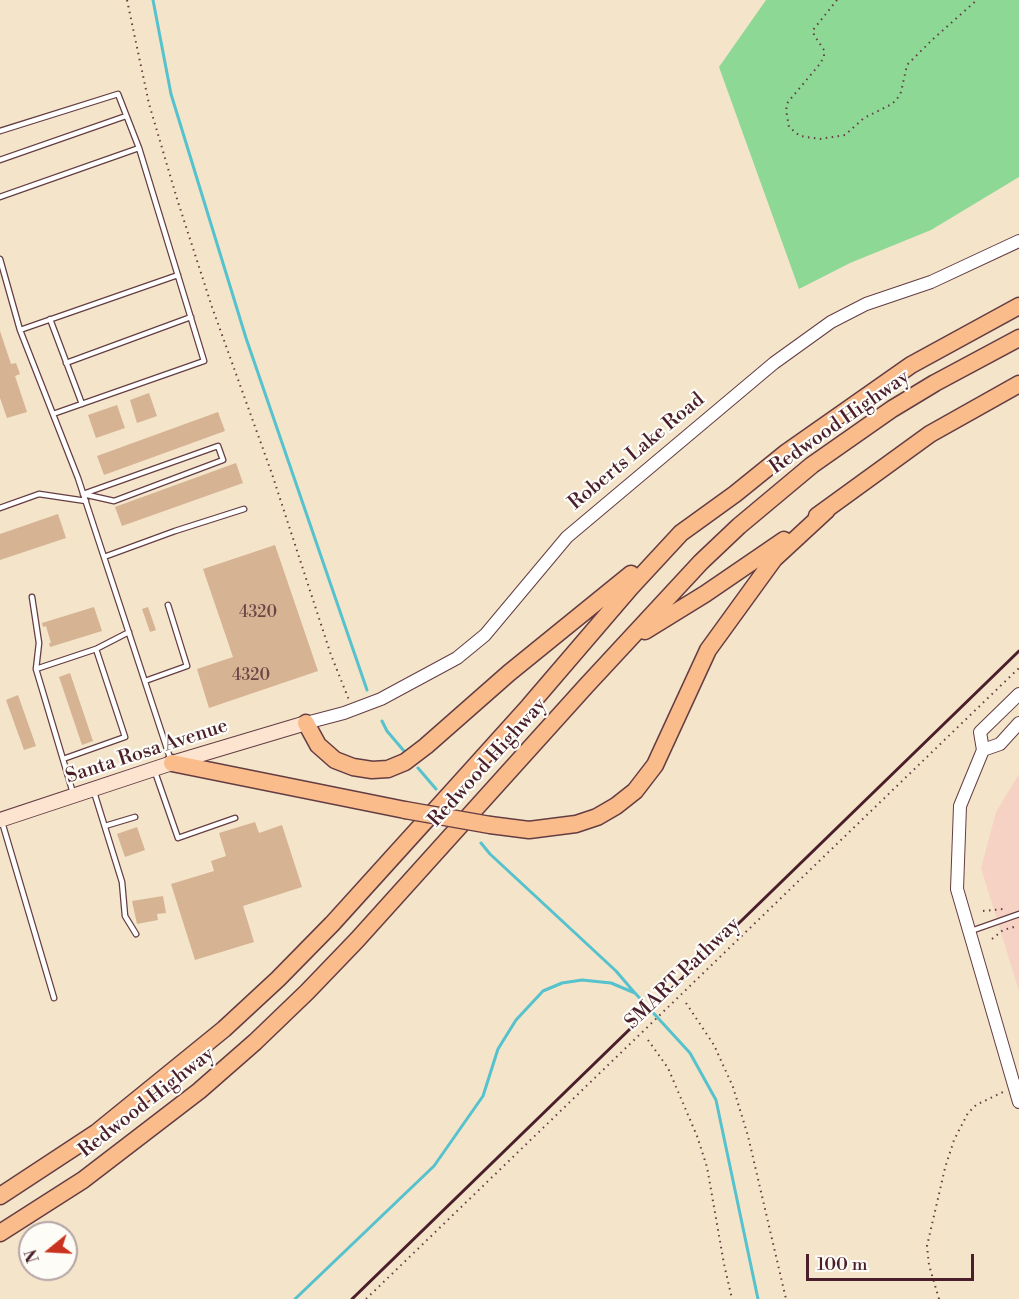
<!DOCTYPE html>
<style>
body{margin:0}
#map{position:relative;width:1019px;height:1299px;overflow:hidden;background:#f4e4ca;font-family:"Libre Bodoni",serif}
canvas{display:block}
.north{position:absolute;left:18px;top:1221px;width:60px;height:60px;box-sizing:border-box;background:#fdfcf7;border:2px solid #b5a4a5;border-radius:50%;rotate:252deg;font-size:16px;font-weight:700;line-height:24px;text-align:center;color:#4a1f2b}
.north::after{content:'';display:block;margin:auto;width:21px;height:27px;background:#c8321e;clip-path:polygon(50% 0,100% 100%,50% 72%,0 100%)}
.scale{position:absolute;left:806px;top:1254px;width:168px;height:27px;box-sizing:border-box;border:3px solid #4a1f2b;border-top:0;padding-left:8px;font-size:18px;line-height:21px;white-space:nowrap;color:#4a1f2b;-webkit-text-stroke:4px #fdfcf7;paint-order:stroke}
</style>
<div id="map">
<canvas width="1019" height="1299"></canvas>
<div class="north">N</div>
<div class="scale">100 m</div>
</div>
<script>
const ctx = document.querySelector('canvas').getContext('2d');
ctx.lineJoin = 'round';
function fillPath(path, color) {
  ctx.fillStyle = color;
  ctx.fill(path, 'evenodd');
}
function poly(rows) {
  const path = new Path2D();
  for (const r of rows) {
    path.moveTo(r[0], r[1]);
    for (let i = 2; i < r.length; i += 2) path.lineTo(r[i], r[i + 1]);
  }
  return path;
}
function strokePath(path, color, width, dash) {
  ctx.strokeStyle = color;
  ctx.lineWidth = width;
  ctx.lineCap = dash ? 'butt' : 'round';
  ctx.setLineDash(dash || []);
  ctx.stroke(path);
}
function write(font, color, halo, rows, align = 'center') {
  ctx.font = font + ' "Libre Bodoni",serif';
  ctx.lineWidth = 4.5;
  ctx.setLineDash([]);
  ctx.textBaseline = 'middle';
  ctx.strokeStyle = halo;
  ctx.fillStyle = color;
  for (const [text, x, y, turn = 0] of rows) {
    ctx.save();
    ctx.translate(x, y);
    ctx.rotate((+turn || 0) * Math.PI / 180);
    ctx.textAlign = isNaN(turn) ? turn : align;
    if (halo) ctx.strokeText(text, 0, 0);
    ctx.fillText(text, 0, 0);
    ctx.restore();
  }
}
const built = poly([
 [1019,774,1019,991,981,868,996,812]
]);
const green = poly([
 [766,0,1019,0,1019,177,931,230,850,263,799,289,719,67]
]);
const stream = poly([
 [153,0,171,94,246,338,367,690],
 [382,721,387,731,404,751],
 [418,768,436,789],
 [481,843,490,854,616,971,634,992],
 [295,1299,434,1166,483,1096,498,1049,516,1020,543,991,562,983,582,980,611,983,635,993,690,1053,716,1100,758,1299]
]);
const building = poly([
 [0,331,11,364,16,363,20,374,15,376,27,412,7,418,0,398],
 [149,393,157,416,137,423,130,400],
 [117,405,125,428,96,438,88,415],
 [218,412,225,431,104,475,97,456],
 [236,463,243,483,122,526,115,507],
 [58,514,66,538,0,560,0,534],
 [275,545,318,671,209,708,197,669,233,657,203,569],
 [94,607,102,631,50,647,49,643,51,643,46,626,43,627,42,623],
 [148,607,156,630,150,632,142,609],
 [70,673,93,741,82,745,59,677],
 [18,695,36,746,24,750,6,700],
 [255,822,259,833,282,825,302,887,243,906,254,942,195,960,171,884,214,871,211,861,226,856,219,833],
 [137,827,145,850,125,857,117,834],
 [163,896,166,913,157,914,158,920,137,924,132,901]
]);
const path = poly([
 [127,0,149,104,178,202,212,307,272,474,331,655,349,700],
 [837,0,813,30,814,35,824,50,824,57,819,65,788,102,786,110,789,127,800,136,820,139,845,135,864,118,892,104,897,99,901,92,907,65,933,39,977,0],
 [983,911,1003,909],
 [992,939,1003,930,1014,927],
 [686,1003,714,1045,733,1087,748,1136,786,1299],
 [648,1040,668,1068,697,1136,707,1167,724,1264,732,1299],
 [366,1299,1019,668],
 [939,1299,929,1265,927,1246,945,1168,954,1140,968,1113,976,1105,1003,1092]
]);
const service = poly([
 [0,131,118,94,139,148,204,361,53,414],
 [0,160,126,116],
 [0,197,139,148],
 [0,259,20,330,78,478,171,761],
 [50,319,82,404],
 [20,330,178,275],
 [66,363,191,317],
 [218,446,223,460,114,501,83,494,218,446],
 [0,508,39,494,86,501],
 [104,557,175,531,244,509],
 [32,597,39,643,36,669],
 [145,681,187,666,168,605],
 [63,759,125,737,96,649],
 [155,772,178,838,235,818],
 [94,792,122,882,125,916,136,934],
 [73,793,36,669,96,649,129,632],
 [2,822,54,998],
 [105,826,135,817],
 [971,931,1019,914]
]);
const tertiary = poly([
 [1019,694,980,732,983,750,960,806,957,889,1019,1102],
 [306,723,344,713,381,699,457,658,485,635,567,537,774,363,831,322,866,304,931,282,1019,241],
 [983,750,1000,744,1019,723]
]);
const secondary = poly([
 [0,820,172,763,306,723]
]);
const motorway = poly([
 [817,516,930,434,1019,384],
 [645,631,705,594,784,540],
 [306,723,318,745,335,760,353,767,372,770,388,769,405,762,426,746,509,673,631,574],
 [172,763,405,810],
 [490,825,529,830,576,824,597,817,616,806,635,791,655,765,708,650,774,559,827,510],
 [0,1196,96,1133,224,1029,278,979,332,924,456,787,529,706,631,587,681,533,735,494,787,452,911,365,1019,306],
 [0,1233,83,1180,199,1091,255,1042,307,992,357,940,586,686,701,562,739,526,812,465,892,409,935,383,1019,338]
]);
const rail = poly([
 [352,1299,1019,651]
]);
const motorwayBridge = poly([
 [405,810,490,825]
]);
const numberNames = [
 ["4320",258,613],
 ["4320",251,676]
];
const streetNames = [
 ["Redwood Highway",840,423,-35],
 ["Roberts Lake Road",637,452,-40],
 ["Santa Rosa Avenue",147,752,-18],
 ["Redwood Highway",488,763,-48],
 ["SMART Pathway",683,974,-44],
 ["Redwood Highway",147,1103,-38]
];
fillPath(built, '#f6d2c4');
fillPath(green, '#8dd895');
strokePath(stream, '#55c2cd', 3);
fillPath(building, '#d6b393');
strokePath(service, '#643d43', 7);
strokePath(tertiary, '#643d43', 14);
strokePath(secondary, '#643d43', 16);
strokePath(motorway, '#643d43', 19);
strokePath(path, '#643d43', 2, [1.5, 4.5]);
strokePath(service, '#fff', 4.5);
strokePath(tertiary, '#fff', 12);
strokePath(secondary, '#fde4d1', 14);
strokePath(motorway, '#fabc8b', 16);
strokePath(rail, '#4a1f2b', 3);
strokePath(motorwayBridge, '#643d43', 19, []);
strokePath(motorwayBridge, '#fabc8b', 16);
write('16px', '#6d4445', null, numberNames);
write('20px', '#4a1f2b', '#fdfcf7', streetNames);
</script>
